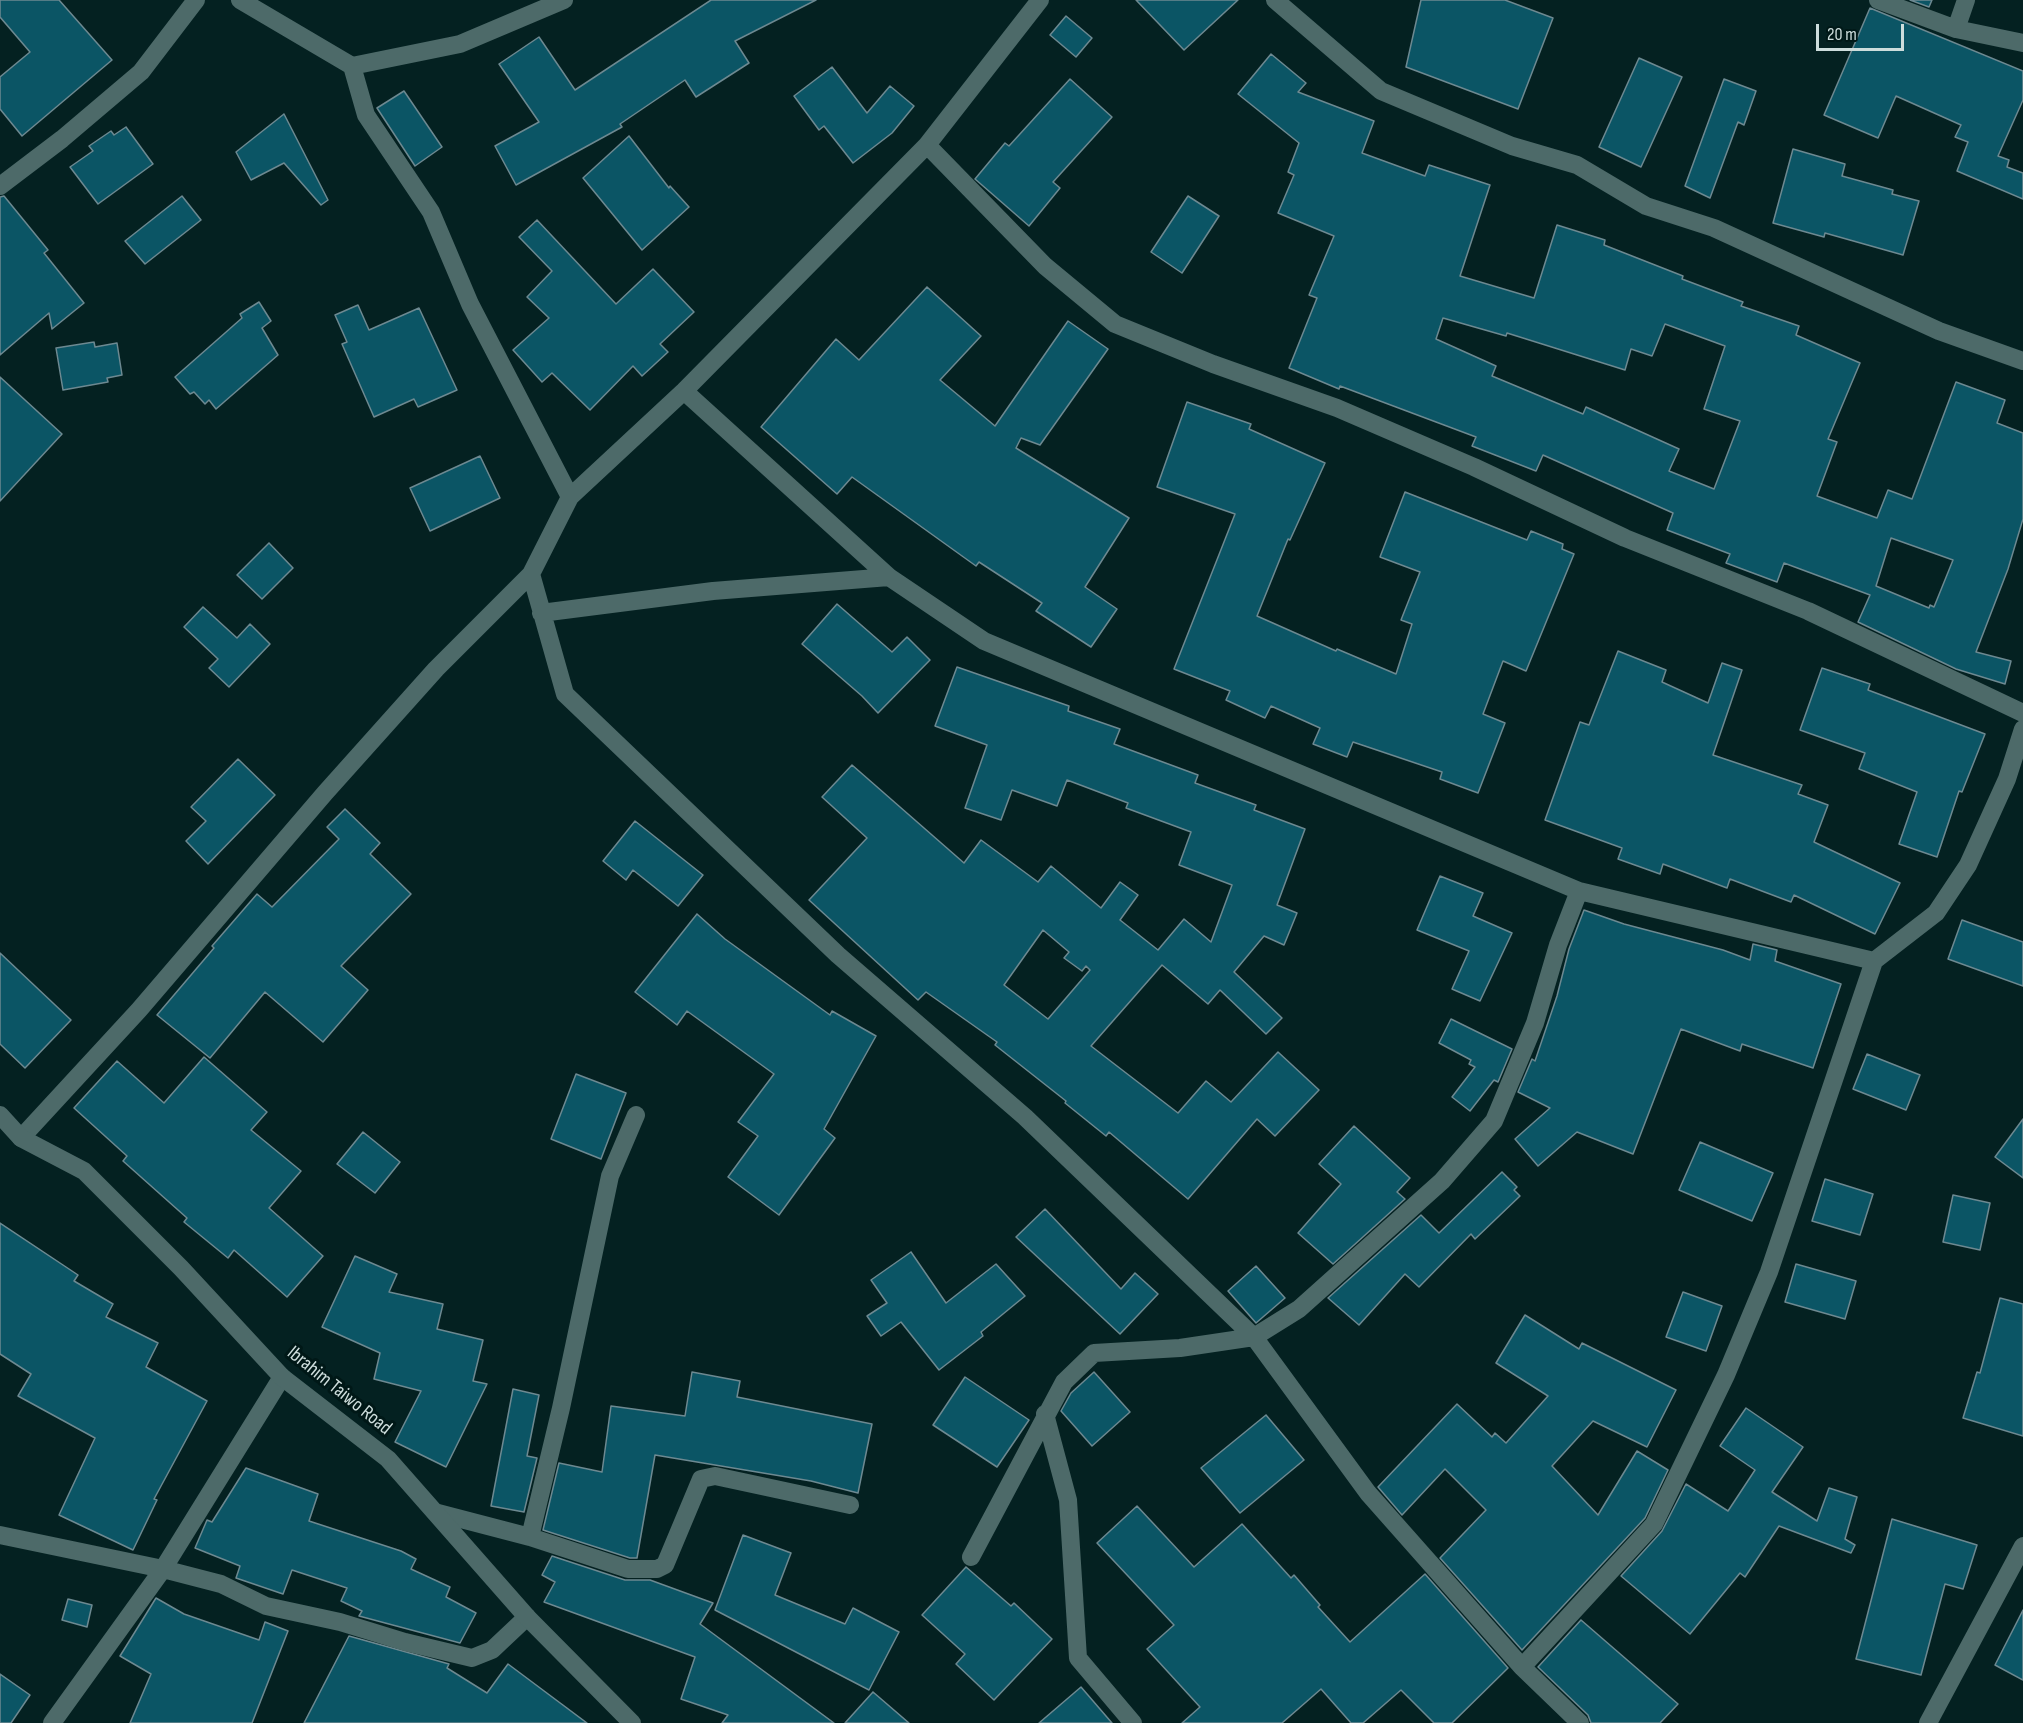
<!DOCTYPE html>
<style>
body{margin:0}
#map{position:relative;width:2023px;height:1723px;overflow:hidden;background:#042121;font-family:"Sofia Sans Condensed",sans-serif}
canvas{display:block}
.scale{position:absolute;left:1816px;top:24px;width:88px;height:27px;box-sizing:border-box;border:3px solid #cddddc;border-top:0;padding-left:8px;font-size:18px;line-height:21px;white-space:nowrap;color:#cddddc;-webkit-text-stroke:4px #001817;paint-order:stroke}
</style>
<div id="map">
<canvas width="2023" height="1723"></canvas>
<div class="scale">20 m</div>
</div>
<script>
const ctx = document.querySelector('canvas').getContext('2d');
ctx.lineJoin = 'round';
function fillPath(path, color) {
  ctx.fillStyle = color;
  ctx.fill(path, 'evenodd');
}
function poly(rows) {
  const path = new Path2D();
  for (const r of rows) {
    path.moveTo(r[0], r[1]);
    for (let i = 2; i < r.length; i += 2) path.lineTo(r[i], r[i + 1]);
  }
  return path;
}
function strokePath(path, color, width, dash) {
  ctx.strokeStyle = color;
  ctx.lineWidth = width;
  ctx.lineCap = dash ? 'butt' : 'round';
  ctx.setLineDash(dash || []);
  ctx.stroke(path);
}
function write(font, color, halo, rows, align = 'center') {
  ctx.font = font + ' "Sofia Sans Condensed",sans-serif';
  ctx.lineWidth = 6;
  ctx.setLineDash([]);
  ctx.textBaseline = 'middle';
  ctx.strokeStyle = halo;
  ctx.fillStyle = color;
  for (const [text, x, y, turn = 0] of rows) {
    ctx.save();
    ctx.translate(x, y);
    ctx.rotate((+turn || 0) * Math.PI / 180);
    ctx.textAlign = isNaN(turn) ? turn : align;
    if (halo) ctx.strokeText(text, 0, 0);
    ctx.fillText(text, 0, 0);
    ctx.restore();
  }
}
const building = poly([
 [0,0,59,0,112,60,22,136,0,109,0,77,30,52,0,17,0,0],
 [711,0,816,0,735,41,749,63,696,97,685,80,620,124,622,127,516,185,495,146,539,122,499,64,539,37,575,90,711,0],
 [1136,0,1238,0,1184,50,1136,0],
 [1421,0,1505,0,1553,18,1518,109,1406,67,1421,0],
 [1910,0,1932,0,1929,7,1910,0],
 [1870,8,2023,71,2023,100,1998,156,2009,160,2007,167,2023,173,2023,199,1957,171,1968,142,1955,137,1961,125,1896,96,1878,138,1824,115,1870,8],
 [1066,16,1092,38,1076,57,1050,35,1066,16],
 [1271,54,1306,83,1298,92,1374,121,1362,153,1425,176,1429,165,1490,185,1460,276,1534,298,1557,225,1605,240,1604,245,1683,276,1682,279,1743,302,1741,306,1799,326,1796,335,1860,363,1828,439,1837,442,1817,496,1877,518,1888,490,1912,499,1956,382,2005,400,1997,423,2023,433,2023,519,2008,569,1976,652,2011,661,2005,684,1956,669,1858,622,1870,595,1784,563,1777,582,1726,563,1730,554,1667,530,1673,513,1543,455,1536,471,1472,446,1476,437,1340,386,1339,389,1289,368,1317,298,1309,295,1334,236,1278,213,1294,175,1288,172,1299,143,1238,94,1271,54],
 [1443,318,1506,336,1507,333,1625,370,1631,349,1652,356,1665,324,1725,346,1704,409,1740,421,1714,489,1669,471,1679,449,1586,407,1583,414,1492,376,1496,366,1436,339,1443,318],
 [1891,538,1953,560,1934,607,1930,605,1929,608,1876,586,1891,538],
 [1639,58,1682,77,1641,167,1599,147,1639,58],
 [832,67,867,113,890,86,914,106,892,133,853,163,824,126,819,130,794,96,832,67],
 [1070,79,1112,117,1053,182,1060,188,1029,226,975,179,1005,143,1009,146,1070,79],
 [1724,79,1756,91,1744,125,1738,122,1710,198,1685,186,1724,79],
 [404,91,442,147,415,166,377,108,404,91],
 [284,114,328,200,321,205,284,163,251,180,236,152,284,114],
 [126,127,153,164,98,204,70,167,93,151,89,146,111,131,114,135,126,127],
 [629,136,669,188,670,186,689,207,642,250,583,178,629,136],
 [1793,149,1845,164,1842,176,1893,190,1892,194,1919,201,1903,255,1825,233,1824,237,1773,223,1793,149],
 [4,196,48,250,44,253,84,303,52,329,49,313,0,355,0,197,4,196],
 [182,196,201,220,145,264,125,241,182,196],
 [1188,196,1219,216,1182,273,1151,252,1188,196],
 [537,220,616,304,653,269,694,312,660,344,668,352,642,376,633,366,590,410,552,373,542,382,513,350,549,318,527,297,552,271,519,237,537,220],
 [927,287,981,336,940,380,995,426,1068,321,1108,349,1040,445,1021,438,1016,448,1129,518,1085,587,1117,609,1091,647,1036,611,1042,603,979,562,976,566,852,477,837,494,761,427,836,339,859,360,927,287],
 [259,302,271,321,262,328,278,355,216,409,209,400,205,404,194,392,190,394,175,377,242,318,240,314,259,302],
 [358,305,369,330,419,308,457,390,418,407,414,399,374,417,342,344,347,342,335,315,358,305],
 [94,342,95,347,117,343,122,375,107,378,108,382,63,390,56,348,94,342],
 [0,377,62,434,0,501,0,377],
 [1187,402,1251,424,1249,429,1325,463,1290,540,1288,539,1257,616,1336,651,1337,649,1396,674,1412,624,1401,620,1420,572,1380,557,1405,492,1527,540,1531,531,1563,544,1562,549,1574,554,1526,671,1503,661,1483,714,1505,723,1478,793,1440,779,1442,772,1353,742,1347,757,1313,744,1320,728,1271,706,1265,718,1226,700,1230,691,1174,669,1235,514,1157,487,1187,402],
 [480,456,500,498,430,531,410,488,480,456],
 [269,543,293,568,262,599,237,575,269,543],
 [837,604,892,652,907,637,930,660,878,713,862,696,802,644,837,604],
 [203,607,237,638,250,624,270,644,229,687,209,668,218,659,184,627,203,607],
 [1618,651,1666,670,1662,682,1708,703,1722,663,1742,670,1713,755,1802,785,1798,794,1828,805,1814,842,1900,883,1875,934,1794,895,1791,902,1730,879,1727,888,1663,864,1660,874,1618,859,1622,848,1545,820,1580,722,1589,725,1618,651],
 [957,667,1069,706,1068,711,1120,729,1114,744,1198,775,1195,783,1256,805,1254,810,1305,829,1277,905,1297,913,1284,945,1264,936,1234,972,1282,1018,1266,1034,1220,990,1208,1004,1162,965,1091,1046,1178,1113,1206,1081,1231,1102,1278,1052,1319,1090,1275,1136,1257,1119,1188,1199,1109,1132,1106,1136,1065,1103,1066,1101,995,1045,997,1042,926,992,918,1000,809,900,867,838,822,797,852,765,964,863,981,840,1038,882,1051,866,1101,908,1120,882,1138,895,1120,920,1158,950,1184,919,1211,942,1232,885,1179,865,1191,832,1126,808,1128,803,1067,780,1057,806,1012,790,1001,820,965,808,987,745,935,726,957,667],
 [1043,930,1069,952,1064,958,1082,971,1086,966,1090,970,1048,1019,1004,985,1043,930],
 [1822,668,1870,684,1868,690,1985,734,1962,792,1959,791,1937,857,1899,844,1917,792,1859,769,1865,753,1800,730,1822,668],
 [238,759,275,795,208,864,186,841,206,821,191,807,238,759],
 [345,809,380,843,370,854,411,894,341,966,368,990,323,1042,265,992,210,1058,157,1015,214,948,212,946,257,894,272,907,339,839,327,827,345,809],
 [635,821,703,875,678,906,633,870,626,880,603,861,635,821],
 [1440,876,1483,893,1473,916,1512,933,1480,1001,1452,989,1469,951,1417,930,1440,876],
 [1584,910,1624,924,1723,950,1750,960,1753,944,1777,950,1775,961,1841,984,1813,1068,1742,1044,1740,1051,1681,1029,1633,1154,1577,1132,1538,1166,1515,1139,1550,1108,1518,1092,1532,1059,1535,1061,1557,996,1569,949,1584,910],
 [697,914,725,939,830,1015,832,1011,876,1036,824,1129,835,1138,779,1215,728,1177,758,1136,738,1122,774,1074,687,1011,677,1025,635,992,697,914],
 [1962,920,2023,942,2023,986,1948,959,1962,920],
 [0,953,71,1020,25,1068,0,1044,0,953],
 [1451,1019,1512,1049,1498,1082,1494,1080,1470,1111,1452,1097,1475,1067,1469,1064,1471,1060,1439,1043,1451,1019],
 [1867,1054,1920,1075,1906,1110,1853,1089,1867,1054],
 [204,1057,267,1112,251,1130,301,1171,269,1208,323,1256,287,1297,234,1250,228,1258,184,1222,187,1218,123,1161,127,1156,74,1108,117,1061,164,1103,204,1057],
 [576,1074,626,1093,601,1159,551,1139,576,1074],
 [2023,1119,2023,1178,1995,1157,2023,1119],
 [1354,1126,1410,1178,1397,1192,1405,1199,1333,1264,1298,1233,1341,1184,1319,1164,1354,1126],
 [363,1132,400,1162,375,1193,337,1164,363,1132],
 [1700,1142,1773,1173,1752,1221,1679,1190,1700,1142],
 [1502,1172,1517,1187,1514,1190,1520,1196,1475,1239,1471,1234,1419,1287,1405,1274,1359,1325,1328,1298,1421,1215,1439,1233,1502,1172],
 [1825,1179,1873,1194,1860,1235,1812,1221,1825,1179],
 [1953,1195,1990,1203,1980,1250,1943,1242,1953,1195],
 [1045,1209,1121,1289,1135,1273,1158,1294,1120,1334,1016,1237,1045,1209],
 [0,1223,78,1275,74,1281,113,1304,106,1317,158,1343,146,1367,207,1401,154,1499,157,1500,133,1550,59,1515,95,1438,18,1396,31,1374,0,1354,0,1223],
 [911,1252,946,1303,996,1264,1025,1296,981,1332,983,1336,939,1370,901,1322,881,1336,867,1316,887,1303,871,1280,911,1252],
 [355,1256,397,1274,389,1292,443,1304,437,1329,483,1340,473,1381,487,1384,446,1467,395,1442,421,1391,374,1379,380,1353,322,1327,355,1256],
 [1796,1264,1856,1281,1845,1319,1785,1302,1796,1264],
 [1256,1266,1285,1298,1256,1323,1228,1291,1256,1266],
 [1683,1292,1722,1306,1706,1351,1666,1337,1683,1292],
 [2000,1298,2023,1304,2023,1436,1963,1418,1977,1372,1980,1373,2000,1298],
 [1525,1315,1579,1349,1582,1343,1676,1390,1647,1447,1593,1421,1552,1466,1598,1515,1637,1451,1668,1470,1645,1518,1522,1650,1440,1558,1486,1510,1445,1469,1402,1515,1378,1487,1457,1404,1492,1437,1495,1433,1506,1443,1548,1396,1496,1363,1525,1315],
 [692,1372,740,1381,737,1397,872,1424,858,1493,811,1481,655,1455,637,1558,630,1558,543,1530,559,1463,602,1472,611,1406,685,1416,692,1372],
 [1094,1372,1130,1412,1092,1446,1061,1411,1071,1393,1094,1372],
 [965,1377,1029,1420,997,1467,933,1425,965,1377],
 [513,1389,539,1395,527,1456,537,1458,524,1512,491,1506,513,1389],
 [1746,1408,1803,1447,1772,1492,1817,1521,1829,1488,1857,1497,1845,1539,1855,1545,1851,1553,1779,1526,1745,1577,1740,1573,1690,1634,1621,1576,1662,1531,1686,1484,1728,1511,1755,1470,1720,1446,1746,1408],
 [1266,1415,1304,1460,1240,1513,1201,1468,1266,1415],
 [246,1468,318,1494,309,1521,401,1551,416,1559,411,1569,450,1587,446,1597,476,1613,460,1643,359,1616,362,1611,341,1601,347,1588,292,1570,283,1594,236,1578,240,1566,195,1548,207,1520,212,1522,246,1468],
 [1137,1506,1194,1567,1242,1524,1291,1578,1294,1575,1320,1605,1318,1607,1350,1642,1425,1574,1508,1668,1452,1723,1434,1723,1401,1690,1363,1723,1351,1723,1321,1689,1282,1723,1182,1723,1200,1707,1147,1649,1174,1625,1097,1543,1137,1506],
 [1892,1519,1977,1545,1963,1589,1945,1584,1921,1675,1856,1659,1892,1519],
 [743,1535,791,1553,775,1595,845,1624,853,1608,899,1632,869,1690,715,1610,743,1535],
 [552,1556,625,1580,650,1580,713,1603,700,1624,834,1723,722,1723,728,1715,681,1699,695,1657,544,1602,555,1582,542,1575,552,1556],
 [966,1567,1011,1606,1014,1603,1052,1639,994,1700,956,1664,965,1654,922,1615,966,1567],
 [156,1598,184,1614,259,1640,265,1622,288,1631,252,1723,130,1723,151,1674,120,1656,156,1598],
 [68,1599,92,1605,87,1627,62,1620,68,1599],
 [2023,1610,2023,1680,1995,1665,2023,1610],
 [1581,1620,1678,1704,1660,1723,1591,1723,1588,1715,1538,1667,1581,1620],
 [349,1636,449,1664,447,1668,487,1693,508,1664,587,1723,304,1723,349,1636],
 [0,1674,30,1695,11,1723,0,1723,0,1674],
 [1081,1687,1112,1723,1039,1723,1081,1687],
 [873,1692,909,1723,845,1723,873,1692]
]);
const street = poly([
 [240,0,352,66,366,115,431,212,470,304,570,497],
 [1275,0,1381,91,1512,146,1577,165,1646,206,1714,228,1939,331,2023,361],
 [1878,0,1956,29,2023,43],
 [1956,29,1966,0],
 [352,66,460,44,564,0],
 [927,145,1045,266,1115,324,1213,364,1337,408,1474,467,1625,538,1808,611,2023,713],
 [0,186,62,139,141,72,196,0],
 [684,391,889,577,984,641,1579,891,1874,961],
 [531,574,565,694,838,955,1025,1117,1254,1337,1368,1493,1522,1667,1580,1723],
 [541,613,713,591,889,577],
 [21,1138,139,1010,325,793,436,669,531,574,570,497,684,391,927,145,1040,0],
 [1045,1414,1068,1500,1078,1658,1133,1723],
 [438,1513,530,1537,628,1569,657,1569,665,1565,701,1479,715,1476,850,1505],
 [0,1535,163,1569,221,1584,266,1606,340,1622,405,1642,472,1658,492,1650,527,1617],
 [530,1537,561,1408,610,1176,636,1115],
 [971,1557,1064,1382,1094,1353,1180,1348,1254,1337,1299,1309,1442,1181,1494,1121,1535,1023,1558,945,1579,891],
 [1522,1667,1654,1524,1726,1375,1769,1272,1874,961,1936,913,1968,865,2007,779,2023,729],
 [52,1723,163,1569,282,1377],
 [1928,1723,2023,1546]
]);
const secondary = poly([
 [0,1115,21,1138,84,1171,181,1268,282,1377,388,1459,527,1617,632,1723]
]);
const streetNames = [
 ["Ibrahim Taiwo Road",339,1391,39]
];
fillPath(building, '#0b5565');
strokePath(building, '#6d8991', 1.5);
strokePath(street, '#4d6a69', 18);
strokePath(secondary, '#4d6a69', 18);
write('20px', '#cddddc', '#001817', streetNames);
</script>
